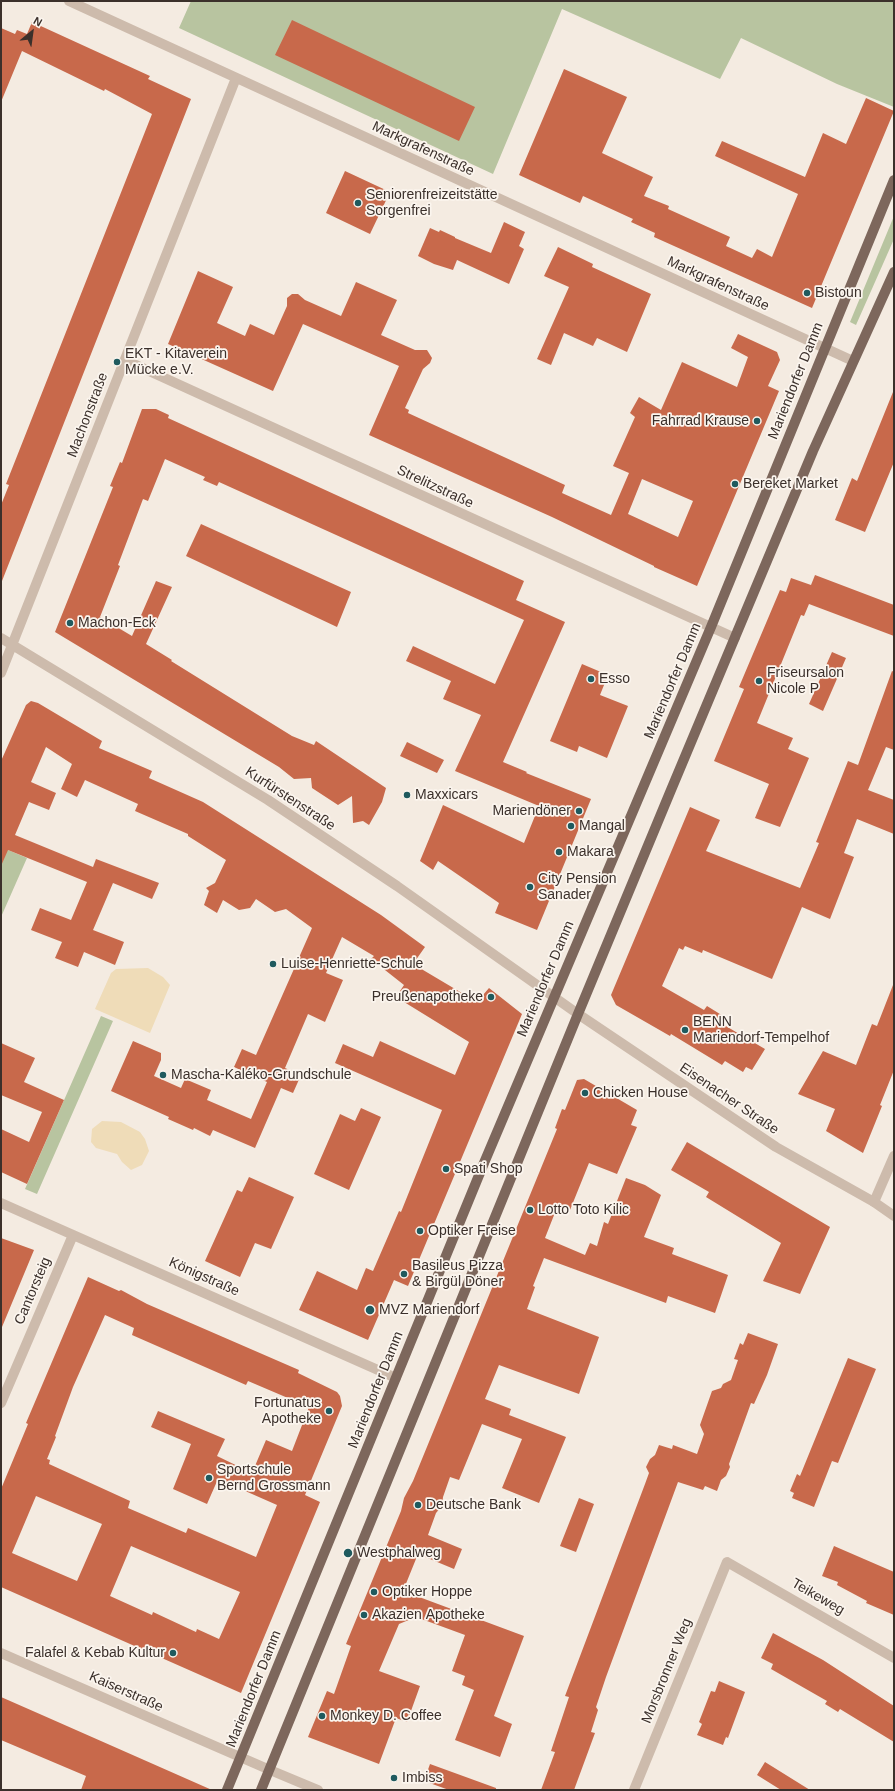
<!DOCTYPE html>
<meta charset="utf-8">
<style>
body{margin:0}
#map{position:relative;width:895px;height:1791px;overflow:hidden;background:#f4ebe1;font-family:Helvetica,sans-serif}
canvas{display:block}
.frame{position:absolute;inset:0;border:2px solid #3b302b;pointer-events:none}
.north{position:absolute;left:12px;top:12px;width:40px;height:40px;-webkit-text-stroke:3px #fbf5ee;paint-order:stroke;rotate:29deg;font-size:11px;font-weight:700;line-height:16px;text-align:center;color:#3b302b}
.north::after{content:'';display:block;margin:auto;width:14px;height:18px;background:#3b302b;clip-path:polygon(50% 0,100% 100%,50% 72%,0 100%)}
</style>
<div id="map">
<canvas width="895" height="1791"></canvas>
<div class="frame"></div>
<div class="north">N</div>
</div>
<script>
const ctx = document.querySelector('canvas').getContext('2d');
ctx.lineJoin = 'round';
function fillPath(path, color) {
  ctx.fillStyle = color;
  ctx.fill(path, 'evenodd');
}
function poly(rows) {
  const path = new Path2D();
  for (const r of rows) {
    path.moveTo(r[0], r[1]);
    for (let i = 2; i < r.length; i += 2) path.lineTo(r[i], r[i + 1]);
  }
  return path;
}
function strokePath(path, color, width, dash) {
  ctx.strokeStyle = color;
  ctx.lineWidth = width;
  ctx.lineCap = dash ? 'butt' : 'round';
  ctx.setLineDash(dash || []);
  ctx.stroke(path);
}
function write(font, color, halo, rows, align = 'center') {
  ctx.font = font + ' Helvetica,sans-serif';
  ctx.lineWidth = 3.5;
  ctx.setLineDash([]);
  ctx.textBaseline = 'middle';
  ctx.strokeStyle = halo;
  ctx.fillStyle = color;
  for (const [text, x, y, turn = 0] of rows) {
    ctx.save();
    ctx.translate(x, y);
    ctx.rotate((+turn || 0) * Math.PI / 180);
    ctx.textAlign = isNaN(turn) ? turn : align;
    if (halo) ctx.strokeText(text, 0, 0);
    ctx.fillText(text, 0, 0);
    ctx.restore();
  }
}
const green = poly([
 [191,1,894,1,894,107,837,84,741,38,720,79,562,9,493,174,179,28],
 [894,216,894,239,856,325,850,322],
 [1,847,27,858,1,917],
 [101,1016,113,1021,37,1194,25,1189]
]);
const sand = poly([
 [148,968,163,977,170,985,150,1033,95,1009,111,973,116,969],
 [102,1121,121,1122,140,1132,145,1139,149,1151,142,1165,131,1170,122,1162,117,1154,96,1148,91,1142,92,1129]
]);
const building = poly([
 [292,20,475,107,459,141,275,55],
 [32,22,150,76,148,79,191,99,2,581,1,505,9,485,6,484,152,114,105,89,104,91,22,51,1,102,1,28,15,34,17,30,27,34],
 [564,69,627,97,602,153,653,177,644,196,669,206,668,209,730,237,726,246,752,258,757,249,772,257,798,194,715,156,722,141,805,177,823,133,846,144,866,98,894,111,812,308,654,237,655,233,631,222,633,219,583,196,580,203,519,175],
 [345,171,390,192,370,234,326,213],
 [504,222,525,232,519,246,524,249,509,284,457,260,453,270,434,264,418,256,430,228,439,232,440,230,455,237,455,238,491,253],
 [558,247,593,264,592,267,651,294,627,352,597,338,593,346,564,333,551,365,537,359,569,287,544,276],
 [198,271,233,287,217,323,245,336,250,324,274,335,287,306,287,298,292,294,298,294,305,300,341,316,356,282,397,300,381,335,415,350,427,350,432,358,430,363,423,369,405,408,409,410,408,413,565,485,562,493,611,515,629,473,613,466,635,417,630,413,639,397,661,410,682,362,737,387,748,357,731,348,738,334,777,352,780,360,768,386,779,391,697,586,654,567,654,566,552,517,369,435,399,366,303,324,273,391,168,344],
 [642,479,693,501,678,537,628,514],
 [893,392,894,462,865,532,835,520,852,478,857,481],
 [142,409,156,409,169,415,168,418,524,581,516,600,565,622,503,762,527,772,526,773,591,799,537,930,495,913,499,903,438,861,433,870,420,861,443,805,524,843,539,806,455,771,481,715,443,699,451,681,406,661,413,646,495,684,524,620,219,482,217,486,203,480,205,477,165,459,148,501,143,499,118,565,120,566,100,617,132,636,156,581,172,587,146,644,172,660,171,661,292,736,314,745,316,741,386,788,382,802,369,825,363,821,353,823,352,796,338,805,312,788,311,778,294,779,279,767,55,632,113,487,110,486,120,462,122,463],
 [201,524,351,592,337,627,186,556],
 [815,575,894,605,894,636,809,604,804,616,801,615,757,723,793,738,788,749,809,758,780,827,755,818,769,784,714,761,744,689,739,687,780,590,786,592,791,578,811,585],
 [832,652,846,658,823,711,809,704],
 [582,664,608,675,600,695,628,706,607,758,579,746,577,752,550,741],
 [892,671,894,672,894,750,886,747,868,790,894,800,894,834,857,819,844,853,854,857,830,919,802,907,772,979,703,950,702,953,685,946,683,950,679,948,662,986,704,1010,707,1006,728,1019,724,1025,765,1049,752,1070,746,1067,743,1072,725,1061,722,1065,671,1034,670,1036,616,1005,611,995,690,807,720,820,706,851,800,888,819,843,816,842,848,761,858,765],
 [31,701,38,703,102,741,99,748,152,771,149,778,203,802,381,915,425,947,413,964,477,1002,489,988,522,1014,408,1286,394,1280,368,1340,299,1310,317,1271,357,1290,366,1268,373,1271,399,1211,401,1212,442,1110,335,1063,343,1044,373,1057,380,1041,455,1075,469,1042,396,997,404,985,371,959,374,956,342,937,326,973,343,980,325,1022,308,1014,285,1068,301,1075,293,1093,281,1088,255,1148,213,1130,210,1136,194,1128,193,1130,168,1119,169,1117,111,1091,133,1041,161,1053,161,1060,154,1076,181,1088,185,1079,211,1090,207,1100,251,1119,267,1082,234,1067,242,1049,256,1055,312,928,286,909,275,912,256,899,250,908,239,910,223,900,217,913,204,905,209,891,206,888,215,883,226,860,188,836,188,834,135,811,138,804,85,780,77,797,61,789,72,764,46,747,31,782,56,793,49,810,29,802,15,835,93,867,96,859,159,883,152,899,113,883,93,930,124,942,115,965,84,952,78,967,55,958,62,942,31,930,40,908,71,920,87,882,8,850,1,866,1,761,26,705],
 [407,742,444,760,437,773,400,756],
 [893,985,894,1070,880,1105,882,1106,863,1153,826,1131,835,1109,798,1094,823,1051,856,1065,872,1024,877,1026],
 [1,1043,35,1058,24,1082,64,1100,27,1184,1,1172,1,1129,29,1142,42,1112,1,1095],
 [584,1079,637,1110,631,1125,637,1127,617,1174,589,1163,570,1210,558,1205,545,1238,585,1255,590,1243,597,1246,604,1222,608,1224,626,1178,645,1185,661,1195,644,1237,674,1248,672,1254,728,1275,715,1313,668,1296,666,1303,544,1258,533,1286,535,1287,527,1309,599,1337,579,1394,499,1365,485,1399,511,1409,509,1415,566,1437,539,1503,502,1488,522,1439,482,1424,459,1480,450,1477,443,1497,442,1506,436,1513,428,1535,462,1549,454,1569,418,1554,403,1591,524,1636,494,1716,512,1724,500,1757,455,1740,474,1690,462,1685,465,1676,452,1671,465,1635,416,1617,399,1624,379,1671,420,1686,407,1722,396,1718,379,1764,308,1737,327,1691,334,1694,351,1646,346,1644,401,1511,404,1498,413,1481,557,1129,555,1128,562,1109,565,1110,577,1080],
 [361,1108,381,1117,349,1190,314,1174,340,1114,355,1121],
 [687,1142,830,1227,800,1294,763,1281,781,1243,706,1197,709,1192,671,1170],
 [249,1177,294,1197,271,1249,255,1243,240,1277,205,1261,237,1190,242,1192],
 [1,1238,34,1250,2,1327,1,1327],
 [88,1277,119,1291,121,1290,147,1304,299,1370,298,1373,337,1392,340,1396,342,1406,305,1495,320,1502,241,1693,1,1587,1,1489,28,1424,26,1423],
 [105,1315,134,1328,132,1335,246,1385,248,1381,309,1407,292,1451,266,1440,252,1473,217,1456,225,1439,158,1411,151,1427,191,1444,173,1489,207,1504,218,1479,277,1505,256,1557,188,1528,186,1533,128,1508,130,1501,49,1464,50,1460,47,1459,56,1437,55,1436,73,1387],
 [36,1496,102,1524,77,1581,12,1553],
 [131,1546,240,1592,219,1639,197,1629,196,1632,153,1612,152,1615,110,1596],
 [748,1333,778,1344,767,1375,754,1404,751,1403,729,1464,730,1467,726,1476,721,1480,717,1491,705,1486,703,1490,678,1482,606,1677,596,1707,598,1710,591,1732,595,1733,574,1790,541,1790,555,1752,551,1751,569,1697,565,1696,645,1484,649,1473,646,1467,650,1459,655,1455,659,1445,672,1449,673,1445,697,1454,704,1434,700,1425,712,1391,721,1388,723,1384,731,1380,738,1360,734,1359,740,1343,743,1345],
 [848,1358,876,1369,838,1463,832,1461,814,1507,792,1498,794,1493,790,1491,797,1474,800,1476],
 [579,1498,594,1504,576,1552,560,1546],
 [834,1546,894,1572,894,1615,866,1603,867,1601,837,1585,838,1582,822,1576],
 [773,1633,823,1660,894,1706,894,1742,840,1709,838,1712,825,1704,827,1701,771,1669,773,1664,761,1658],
 [719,1681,745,1692,728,1738,726,1737,723,1745,697,1735,702,1724,699,1722,711,1691,715,1692],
 [1,1697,42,1715,212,1790,81,1790,86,1776,1,1740],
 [765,1762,810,1790,781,1790,757,1775],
 [430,1764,496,1788,496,1790,449,1790,424,1781]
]);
const minor = poly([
 [69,1,853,361],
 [125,360,735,638],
 [1,638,268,800,397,886,578,1014],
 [1,673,236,78],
 [874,1202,894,1156],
 [1,1203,396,1378],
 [1,1403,73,1235],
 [270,1770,318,1790],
 [634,1790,727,1562,894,1658]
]);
const tertiary = poly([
 [578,1014,776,1147,874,1202,894,1216],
 [1,1653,270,1770]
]);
const primary = poly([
 [227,1790,484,1163,711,627,894,180],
 [261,1790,578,1014,671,790,813,451,894,272]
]);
const markers = [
 [358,203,4,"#1f5a5e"],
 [807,293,4,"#1f5a5e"],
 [117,362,4,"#1f5a5e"],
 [757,421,4,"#1f5a5e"],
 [735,484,4,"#1f5a5e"],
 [70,623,4,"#1f5a5e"],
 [591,679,4,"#1f5a5e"],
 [759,681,4,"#1f5a5e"],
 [407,795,4,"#1f5a5e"],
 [579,811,4,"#1f5a5e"],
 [571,826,4,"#1f5a5e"],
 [559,852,4,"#1f5a5e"],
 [530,887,4,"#1f5a5e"],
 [273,964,4,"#1f5a5e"],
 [491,997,4,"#1f5a5e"],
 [685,1030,4,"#1f5a5e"],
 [163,1075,4,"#1f5a5e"],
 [585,1093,4,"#1f5a5e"],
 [446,1169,4,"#1f5a5e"],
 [530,1210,4,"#1f5a5e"],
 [420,1231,4,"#1f5a5e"],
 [404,1274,4,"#1f5a5e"],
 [370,1310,5,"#1f5a5e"],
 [329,1411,4,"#1f5a5e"],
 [209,1478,4,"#1f5a5e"],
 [418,1505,4,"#1f5a5e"],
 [348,1553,5,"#1f5a5e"],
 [374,1592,4,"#1f5a5e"],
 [364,1615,4,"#1f5a5e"],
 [173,1653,4,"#1f5a5e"],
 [322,1716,4,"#1f5a5e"],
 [394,1778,4,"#1f5a5e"]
];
const streetNames = [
 ["Markgrafenstraße",423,149,25],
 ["Markgrafenstraße",718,284,25],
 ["Mariendorfer Damm",796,381,-68],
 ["Machonstraße",88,415,-69],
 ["Strelitzstraße",435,487,25],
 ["Mariendorfer Damm",673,681,-67],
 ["Kurfürstenstraße",290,799,33],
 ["Mariendorfer Damm",546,979,-67],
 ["Eisenacher Straße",729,1099,34],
 ["Königstraße",204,1277,24],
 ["Cantorsteig",33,1291,-67],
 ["Mariendorfer Damm",376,1390,-68],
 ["Teikeweg",818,1597,30],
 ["Morsbronner Weg",667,1671,-68],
 ["Mariendorfer Damm",254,1689,-68],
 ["Kaiserstraße",126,1692,24]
];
const poiNames = [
 ["Seniorenfreizeitstätte",366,195],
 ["Sorgenfrei",366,211],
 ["Bistoun",815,293],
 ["EKT - Kitaverein",125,354],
 ["Mücke e.V.",125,370],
 ["Fahrrad Krause",749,421,"right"],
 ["Bereket Market",743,484],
 ["Machon-Eck",78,623],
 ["Friseursalon",767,673],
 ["Nicole P",767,689],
 ["Esso",599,679],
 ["Maxxicars",415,795],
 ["Mariendöner",571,811,"right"],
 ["Mangal",579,826],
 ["Makara",567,852],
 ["City Pension",538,879],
 ["Sanader",538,895],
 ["Luise-Henriette-Schule",281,964],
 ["Preußenapotheke",483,997,"right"],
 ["BENN",693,1022],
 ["Mariendorf-Tempelhof",693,1038],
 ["Mascha-Kaléko-Grundschule",171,1075],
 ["Chicken House",593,1093],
 ["Spati Shop",454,1169],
 ["Lotto Toto Kilic",538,1210],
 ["Optiker Freise",428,1231],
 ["Basileus Pizza",412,1266],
 ["& Birgül Döner",412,1282],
 ["MVZ Mariendorf",379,1310],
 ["Fortunatus",321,1403,"right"],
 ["Apotheke",321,1419,"right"],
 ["Sportschule",217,1470],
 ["Bernd Grossmann",217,1486],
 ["Deutsche Bank",426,1505],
 ["Westphalweg",357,1553],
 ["Optiker Hoppe",382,1592],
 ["Akazien Apotheke",372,1615],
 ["Falafel & Kebab Kultur",165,1653,"right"],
 ["Monkey D. Coffee",330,1716],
 ["Imbiss",402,1778]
];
fillPath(green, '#b8c4a0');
fillPath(sand, '#efdcb8');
fillPath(building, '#c8694b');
strokePath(minor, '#cdbbac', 10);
strokePath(tertiary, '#cdbbac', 10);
strokePath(primary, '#7d675c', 10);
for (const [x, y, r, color] of markers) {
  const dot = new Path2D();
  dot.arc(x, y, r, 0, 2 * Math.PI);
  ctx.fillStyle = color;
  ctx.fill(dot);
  strokePath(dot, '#fbf5ee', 1.5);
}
write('14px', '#3b302b', '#fbf5ee', streetNames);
write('14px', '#3b302b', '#fbf5ee', poiNames, 'left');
</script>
